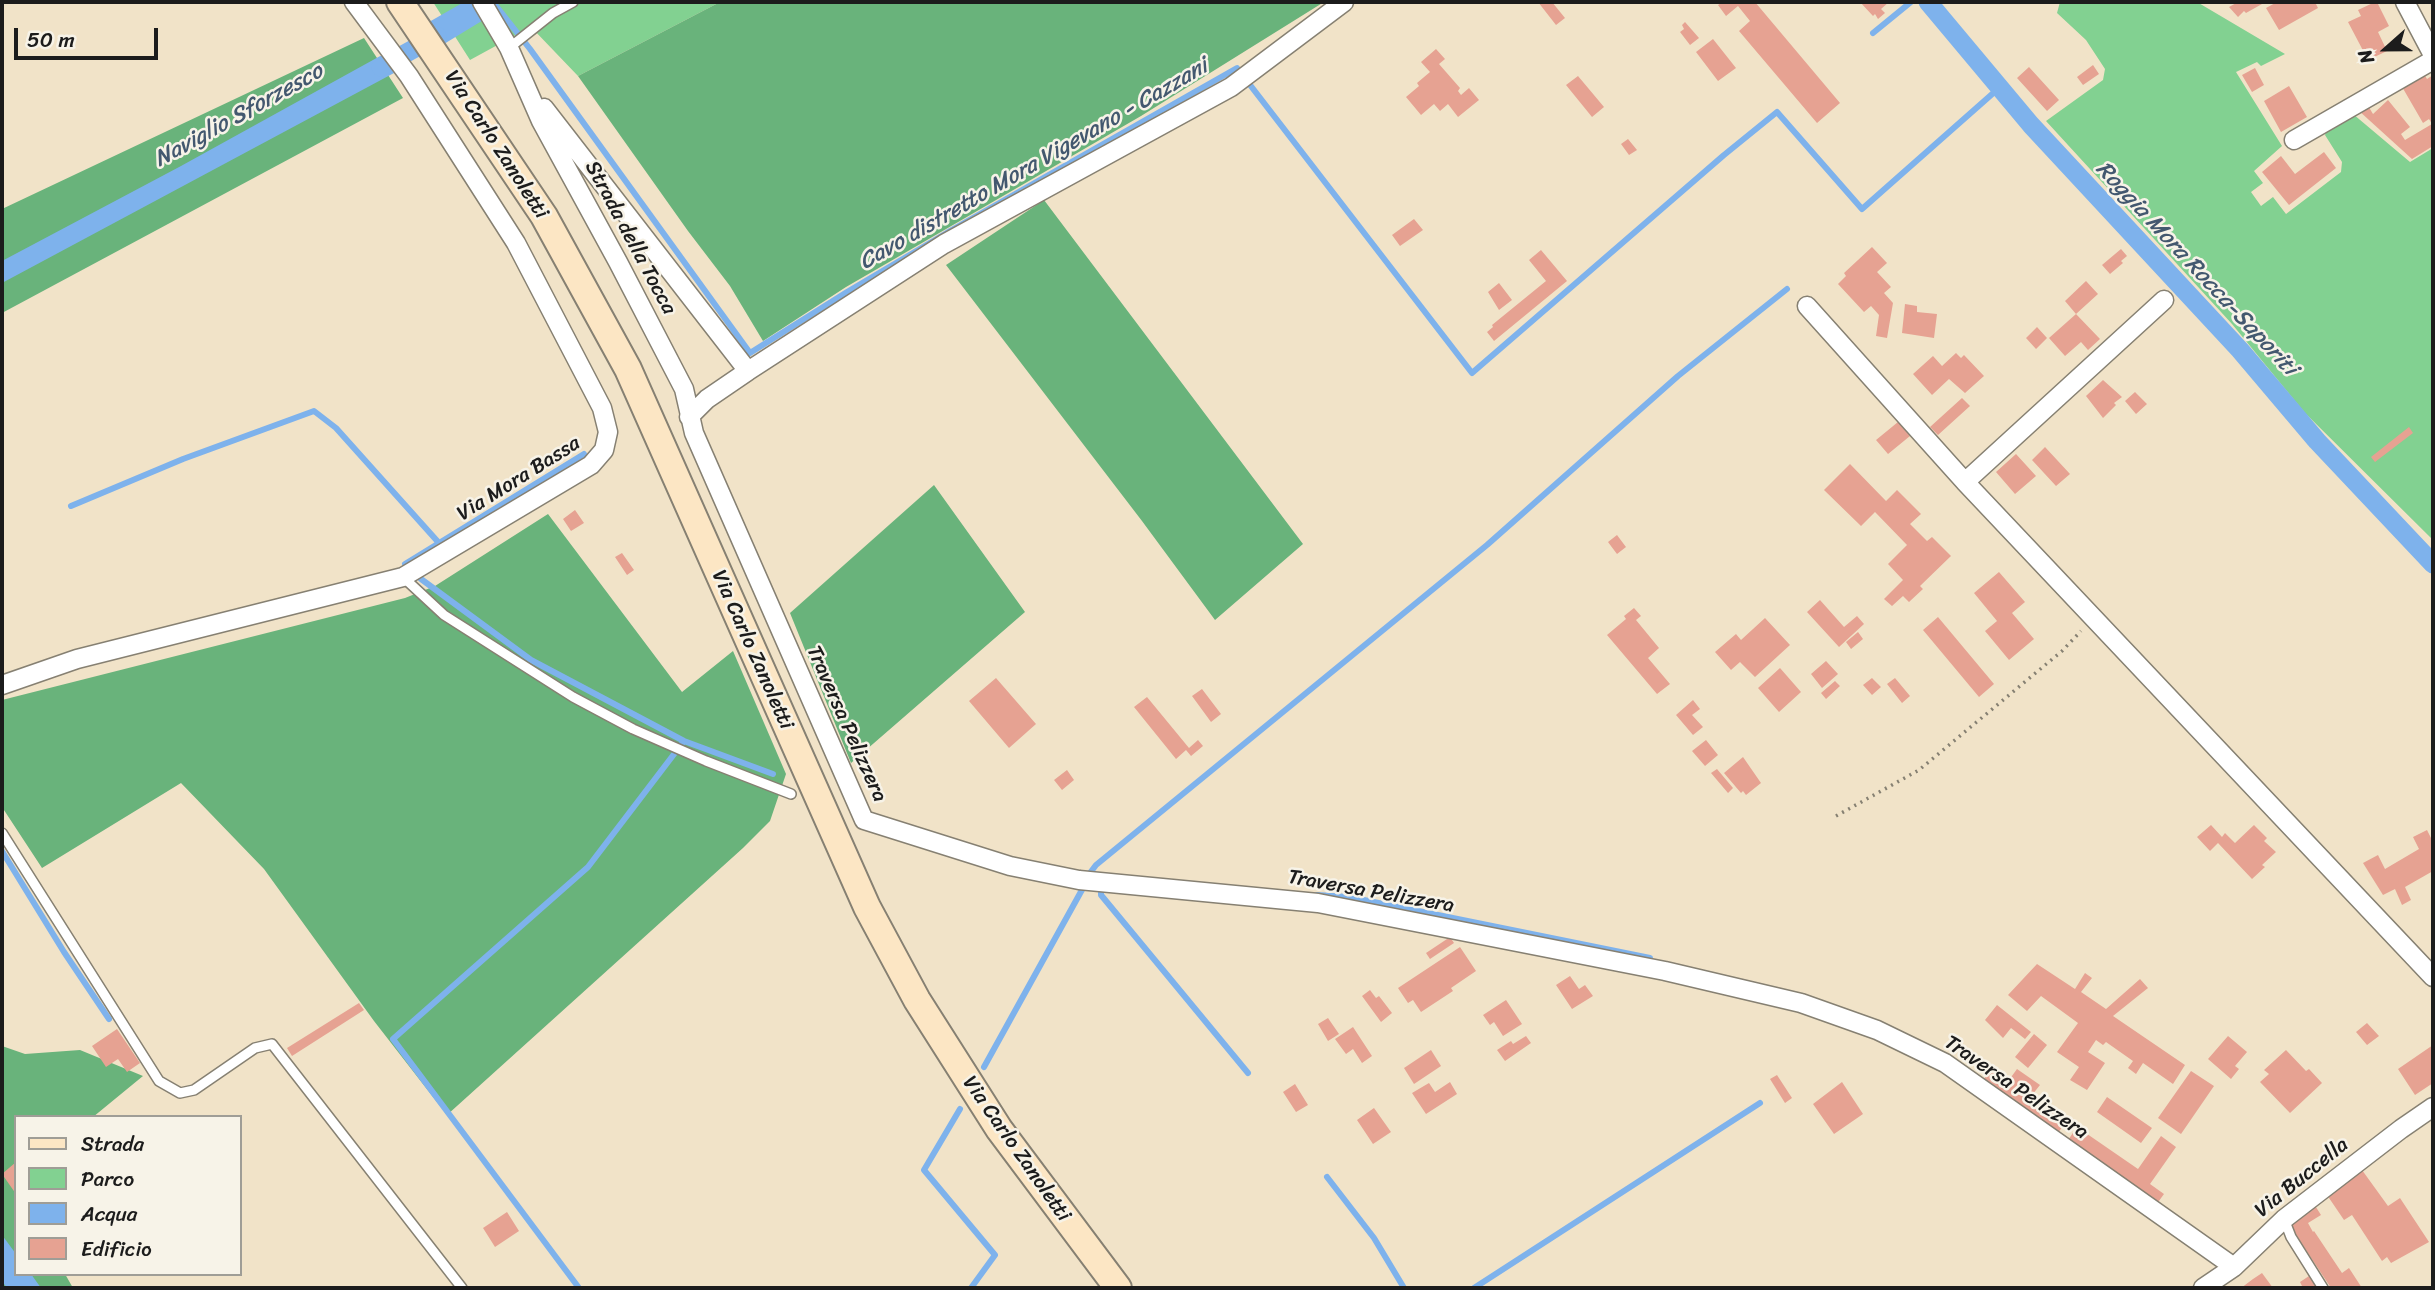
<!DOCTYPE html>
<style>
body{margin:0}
#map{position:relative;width:2435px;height:1290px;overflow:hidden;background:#f1e3c8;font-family:Sriracha,sans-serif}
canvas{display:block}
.frame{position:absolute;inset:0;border:4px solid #1c1c1c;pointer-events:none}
.legend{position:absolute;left:14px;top:1115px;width:228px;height:161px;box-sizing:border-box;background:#f7f3e8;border:2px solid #9f9d96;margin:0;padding:9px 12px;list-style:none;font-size:21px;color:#1c1c1c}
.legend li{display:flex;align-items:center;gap:14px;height:35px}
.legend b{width:35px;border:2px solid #9f9d96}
.north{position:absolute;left:2351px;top:14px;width:70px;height:70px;-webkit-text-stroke:5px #f7f3e8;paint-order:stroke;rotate:249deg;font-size:19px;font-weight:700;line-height:28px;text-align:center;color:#1c1c1c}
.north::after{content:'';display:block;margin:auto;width:24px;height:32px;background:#1c1c1c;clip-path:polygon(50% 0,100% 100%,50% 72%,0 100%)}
.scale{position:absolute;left:14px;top:28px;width:144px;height:32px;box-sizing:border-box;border:4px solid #1c1c1c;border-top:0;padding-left:9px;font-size:21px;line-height:24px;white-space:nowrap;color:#1c1c1c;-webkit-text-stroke:5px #f7f3e8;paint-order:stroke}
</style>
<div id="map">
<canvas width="2435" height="1290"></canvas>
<div class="frame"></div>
<ul class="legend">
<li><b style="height:9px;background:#fce6c4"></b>Strada</li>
<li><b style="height:19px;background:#82d191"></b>Parco</li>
<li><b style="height:19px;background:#7eb2ec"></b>Acqua</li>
<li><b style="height:19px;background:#e6a292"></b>Edificio</li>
</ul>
<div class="north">N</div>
<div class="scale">50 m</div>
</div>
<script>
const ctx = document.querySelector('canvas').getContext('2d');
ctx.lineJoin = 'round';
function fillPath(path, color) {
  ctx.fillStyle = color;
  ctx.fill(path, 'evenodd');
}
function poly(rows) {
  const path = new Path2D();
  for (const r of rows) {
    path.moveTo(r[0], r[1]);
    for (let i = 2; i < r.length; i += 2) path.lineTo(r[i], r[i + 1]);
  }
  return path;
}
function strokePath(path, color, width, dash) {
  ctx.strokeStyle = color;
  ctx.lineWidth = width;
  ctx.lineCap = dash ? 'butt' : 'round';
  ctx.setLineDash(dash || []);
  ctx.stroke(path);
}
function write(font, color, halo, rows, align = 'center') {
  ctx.font = font + ' Sriracha,sans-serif';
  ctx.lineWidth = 5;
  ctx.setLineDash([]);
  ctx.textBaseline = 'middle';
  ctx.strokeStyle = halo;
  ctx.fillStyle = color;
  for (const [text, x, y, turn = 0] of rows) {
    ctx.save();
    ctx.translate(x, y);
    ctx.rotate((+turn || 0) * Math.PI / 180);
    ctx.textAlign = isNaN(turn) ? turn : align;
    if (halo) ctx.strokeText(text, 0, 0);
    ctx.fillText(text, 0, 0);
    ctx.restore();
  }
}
const green = poly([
 [433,2,720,2,578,76,532,28,514,36,470,60],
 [2060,2,2197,2,2285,54,2261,66,2257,62,2236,72,2282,146,2254,171,2263,183,2251,192,2261,206,2273,197,2286,214,2341,172,2342,162,2325,135,2327,130,2353,114,2410,162,2433,148,2433,540,2304,412,2232,324,2046,121,2103,80,2105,69,2086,40,2057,13]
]);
const forest = poly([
 [720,2,1324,2,1141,116,846,287,763,341,730,286,688,231,578,76],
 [364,38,403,98,2,313,2,209],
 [1044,200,1303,544,1215,620,1142,521,946,265],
 [934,485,1025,612,851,763,790,613],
 [548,514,682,692,733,651,786,774,770,821,743,848,447,1115,374,1021,264,869,181,783,42,868,2,807,2,700,405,598,435,586],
 [2,1046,25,1054,80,1050,143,1076,93,1117,16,1117,16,1274,65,1274,73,1288,2,1288]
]);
const water = poly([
 [464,2,474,2,485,19,444,44,429,22],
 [382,55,394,73,2,283,2,261,181,166],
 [2,1235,16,1254,16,1274,31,1274,41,1288,7,1288,2,1281]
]);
const stream = poly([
 [493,2,530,49,750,353,847,292,950,231,1237,68,1472,373,1724,155,1777,112,1862,209,1999,88],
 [1873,33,1911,2],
 [584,454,405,564,421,579,531,660,684,741,773,774],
 [71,506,183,459,314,411,336,428,439,543],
 [2,851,64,952,109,1019],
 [1087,877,1096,865,1487,545,1678,376,1787,289],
 [1101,890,1101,895,1248,1073],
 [1317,895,1349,897,1650,958],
 [984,1067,1083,888],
 [960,1109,924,1170,995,1255,971,1288],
 [1327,1177,1374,1238,1404,1288],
 [579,1288,393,1039,588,867,684,741],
 [1474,1288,1760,1103]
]);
const canal = poly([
 [1928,2,2031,125,2240,350,2317,441,2433,564],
 [381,67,437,36]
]);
const building = poly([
 [1538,2,1552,2,1565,18,1556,25],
 [1723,2,1755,2,1840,103,1817,123,1739,31,1750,21,1738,6,1726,16,1718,5],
 [1860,2,1889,2,1881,9,1885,13,1878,19,1875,14,1873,16],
 [2238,2,2261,2,2262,4,2246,13,2244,11,2238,17,2229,7],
 [2277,2,2315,2,2318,8,2279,30,2266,8],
 [2375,2,2377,2,2389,26,2378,32,2387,51,2368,60,2348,22,2361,16,2358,10],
 [1685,22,1699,38,1690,45,1680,32,1684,29,1682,25],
 [1713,39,1736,68,1718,81,1696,52],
 [1436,49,1445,59,1439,64,1460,88,1458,91,1461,95,1469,88,1479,100,1458,117,1448,104,1440,111,1434,104,1421,115,1406,97,1419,86,1417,83,1430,72,1421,62],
 [2093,65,2099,74,2083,85,2077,77],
 [2029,67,2059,100,2047,111,2017,78],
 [2255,68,2264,85,2252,92,2242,75],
 [2421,69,2427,79,2433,75,2433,146,2412,159,2358,110,2367,104,2373,114,2388,100,2410,127,2401,134,2405,140,2432,124,2429,119,2423,123,2401,85],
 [1578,76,1604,107,1592,117,1566,85],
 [2289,86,2307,117,2281,132,2264,101],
 [1628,139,1637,150,1629,155,1621,144],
 [2324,152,2336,168,2289,205,2262,172,2281,156,2295,174],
 [1414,219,1423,230,1400,246,1392,235],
 [1872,247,1887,263,1877,272,1891,287,1884,293,1893,303,1887,338,1876,336,1879,315,1871,306,1864,312,1838,284,1846,276,1844,273],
 [2121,249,2127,256,2121,261,2123,263,2110,274,2102,265],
 [1541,250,1567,281,1494,341,1487,332,1493,327,1492,325,1546,281,1529,260],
 [2086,281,2098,294,2076,314,2065,301],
 [1499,283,1512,300,1499,310,1488,292],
 [1905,304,1917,306,1917,312,1937,314,1934,338,1902,333],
 [2076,314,2100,339,2088,350,2081,342,2065,356,2049,338],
 [2037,327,2047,338,2036,349,2026,338],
 [1956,353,1961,358,1964,355,1984,376,1965,393,1949,379,1932,395,1913,374,1933,356,1942,366],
 [2103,380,2122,397,2114,403,2116,405,2103,418,2086,396],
 [2135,392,2147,404,2136,414,2125,401],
 [1962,398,1970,406,1938,435,1930,427],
 [1898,422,1910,436,1888,454,1876,440],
 [2409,427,2413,433,2375,462,2371,457],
 [2045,447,2070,474,2056,486,2032,460],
 [2016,454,2036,476,2015,494,1996,472],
 [1850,464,1886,501,1897,490,1921,514,1910,524,1927,541,1932,537,1951,556,1920,586,1923,589,1909,602,1903,596,1892,606,1884,599,1903,580,1888,564,1907,545,1875,512,1861,526,1824,490],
 [575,510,584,523,571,531,563,519],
 [1617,535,1626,547,1617,554,1608,542],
 [622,553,634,570,627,575,615,557],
 [1999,572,2025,602,2012,613,2034,639,2009,660,1985,631,1997,621,1974,593],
 [1820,600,1844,627,1857,616,1864,624,1839,647,1807,612],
 [1634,608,1641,616,1636,620,1659,648,1648,658,1670,684,1657,694,1607,635,1626,619,1624,616],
 [1938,617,1994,684,1979,697,1923,630],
 [1765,618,1790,645,1755,677,1740,662,1731,670,1715,652,1736,634,1741,640],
 [1858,632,1863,639,1851,649,1846,642],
 [1826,661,1838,674,1822,688,1811,674],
 [1780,668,1801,692,1779,712,1758,688],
 [996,678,1036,724,1009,748,969,701],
 [1872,678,1881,687,1872,695,1863,685],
 [1895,678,1910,696,1902,703,1887,684],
 [1835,681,1840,686,1826,699,1821,693],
 [1202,689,1221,714,1211,722,1192,696],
 [1147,697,1189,748,1198,740,1203,746,1191,756,1186,750,1176,759,1134,707],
 [1693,700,1700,709,1692,715,1703,727,1693,735,1676,715],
 [1706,740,1718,755,1705,766,1692,751],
 [1743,757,1761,783,1746,795,1743,791,1741,793,1724,773],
 [1717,769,1733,788,1728,793,1711,773],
 [1067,770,1074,780,1062,790,1054,780],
 [2211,825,2222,837,2225,833,2235,843,2254,825,2267,838,2264,841,2276,852,2262,865,2265,867,2252,879,2218,843,2210,851,2197,837],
 [2427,830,2433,842,2433,871,2405,887,2411,900,2402,905,2395,889,2383,895,2363,863,2378,855,2385,869,2419,849,2413,837],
 [1450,937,1454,943,1430,959,1426,953],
 [1460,947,1476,971,1451,988,1453,991,1421,1012,1413,1000,1408,1003,1398,988],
 [2037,964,2075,989,2085,973,2092,978,2081,992,2106,1009,2140,979,2148,988,2113,1016,2185,1065,2173,1084,2143,1063,2136,1074,2128,1068,2133,1061,2106,1042,2103,1045,2096,1040,2088,1052,2105,1063,2087,1090,2070,1080,2079,1067,2057,1052,2078,1023,2041,996,2027,1011,2008,995],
 [1570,976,1579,989,1585,985,1593,996,1572,1009,1556,985],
 [1370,990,1376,998,1379,996,1392,1013,1381,1022,1362,996],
 [1506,1000,1522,1024,1503,1036,1494,1022,1490,1025,1483,1015],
 [359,1003,364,1010,292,1056,287,1048],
 [1997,1005,2031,1032,2025,1039,2011,1028,2003,1038,1985,1020],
 [1328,1018,1339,1034,1328,1041,1318,1024],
 [2367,1023,2379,1036,2367,1045,2356,1032],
 [1353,1027,1372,1056,1362,1063,1353,1049,1346,1054,1335,1039],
 [117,1029,140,1063,127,1072,118,1059,106,1067,92,1046],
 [2034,1034,2047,1045,2028,1068,2015,1057],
 [1526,1036,1531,1043,1505,1061,1497,1050,1511,1041,1513,1044],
 [2228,1036,2247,1052,2235,1066,2239,1069,2231,1079,2208,1059],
 [2433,1045,2433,1083,2415,1095,2398,1069],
 [1431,1050,1441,1066,1414,1084,1404,1068],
 [2286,1050,2306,1071,2309,1069,2322,1083,2290,1113,2260,1082,2269,1074,2264,1070],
 [1992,1068,2009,1080,2017,1069,2040,1085,2032,1095,2067,1120,2056,1136,1981,1083],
 [2191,1071,2214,1086,2181,1134,2158,1118],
 [1777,1075,1792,1098,1785,1103,1770,1079],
 [1450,1082,1457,1094,1426,1114,1412,1093,1429,1083,1435,1092],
 [1842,1082,1863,1114,1834,1134,1813,1104],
 [1295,1084,1308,1105,1296,1112,1283,1092],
 [2107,1097,2152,1128,2141,1143,2097,1112],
 [1374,1108,1391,1132,1373,1144,1357,1120],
 [2077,1127,2138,1169,2161,1136,2176,1147,2150,1184,2164,1194,2156,1205,2066,1143],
 [16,1162,16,1194,2,1174],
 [2362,1170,2388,1206,2400,1198,2429,1242,2391,1263,2387,1257,2382,1261,2352,1215,2344,1220,2327,1195],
 [2314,1204,2321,1215,2308,1223,2313,1232,2314,1231,2342,1273,2349,1268,2362,1288,2331,1288,2290,1226],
 [507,1212,519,1231,495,1247,483,1228],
 [2262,1273,2273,1288,2241,1288,2253,1279],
 [2309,1276,2317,1288,2303,1288,2300,1282]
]);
const path = poly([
 [1836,816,1919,770,2062,651,2081,631]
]);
const service = poly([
 [509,48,553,13,573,2],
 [403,577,444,615,573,697,633,729,706,761,791,794],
 [2,833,159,1081,180,1093,194,1090,255,1048,272,1044,462,1288],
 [2284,1219,2291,1237,2323,1288]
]);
const minor = poly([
 [482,2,509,48,541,121,618,262,684,389,694,433,864,820,1010,866,1079,880,1318,903,1665,971,1801,1003,1877,1030,1945,1063,2234,1267],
 [2405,2,2433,55],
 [544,108,748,371],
 [2294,140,2433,60],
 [1807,306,1965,482,2433,977],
 [689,417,707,399,748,371,944,244,1231,87,1344,2],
 [1965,482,2164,300],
 [2,685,77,659,403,577,591,465,604,450,608,432,602,408,516,243,409,76,354,2],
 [2203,1288,2234,1267,2284,1219,2401,1129,2433,1107]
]);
const secondary = poly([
 [400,2,544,216,628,369,867,907,917,1000,999,1129,1118,1288]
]);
const streetNames = [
 ["Via Carlo Zanoletti",496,145,57],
 ["Strada della Tocca",630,238,62],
 ["Via Mora Bassa",519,479,-32],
 ["Via Carlo Zanoletti",752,650,66],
 ["Traversa Pelizzera",846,724,66],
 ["Traversa Pelizzera",1371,892,10],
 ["Traversa Pelizzera",2016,1088,34],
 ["Via Carlo Zanoletti",1016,1149,55],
 ["Via Buccella",2302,1178,-39]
];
const waterNames = [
 ["Naviglio Sforzesco",239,116,-29],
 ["Cavo distretto Mora Vigevano - Cazzani",1034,165,-30],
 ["Roggia Mora Rocca-Saporiti",2196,269,47]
];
fillPath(green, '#82d191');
fillPath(forest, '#69b37b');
fillPath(water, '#7eb2ec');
strokePath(stream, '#7eb2ec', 6);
strokePath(canal, '#7eb2ec', 19);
fillPath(building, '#e6a292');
strokePath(service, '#868072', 12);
strokePath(minor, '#868072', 21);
strokePath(secondary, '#868072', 30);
strokePath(path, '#868072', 3.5, [2, 5]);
strokePath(service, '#fff', 9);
strokePath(minor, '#fff', 18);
strokePath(secondary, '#fce6c4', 26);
write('21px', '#1c1c1c', '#f7f3e8', streetNames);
write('italic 23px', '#43586f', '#f7f3e8', waterNames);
</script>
